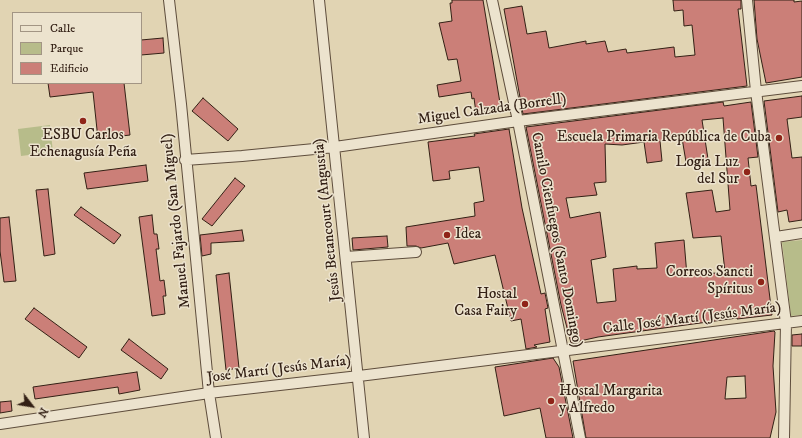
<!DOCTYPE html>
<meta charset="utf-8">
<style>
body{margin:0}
#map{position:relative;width:802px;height:438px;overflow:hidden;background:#e1d4b3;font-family:"IM FELL DW Pica",serif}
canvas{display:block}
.legend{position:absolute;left:12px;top:12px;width:130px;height:72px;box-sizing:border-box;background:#ece3ce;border:1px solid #a29584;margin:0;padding:5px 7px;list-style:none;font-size:12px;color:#332015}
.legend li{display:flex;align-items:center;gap:8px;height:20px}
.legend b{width:20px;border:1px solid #a29584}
.north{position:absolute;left:12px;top:386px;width:40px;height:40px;-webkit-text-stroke:3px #ece3ce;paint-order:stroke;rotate:121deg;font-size:11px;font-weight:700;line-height:16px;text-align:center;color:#332015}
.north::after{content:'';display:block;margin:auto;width:14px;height:18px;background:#332015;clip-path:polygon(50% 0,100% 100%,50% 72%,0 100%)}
</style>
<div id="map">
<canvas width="802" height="438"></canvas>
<ul class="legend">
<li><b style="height:5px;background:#ece3ce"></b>Calle</li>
<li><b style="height:11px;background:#b7bc8a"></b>Parque</li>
<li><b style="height:11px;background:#cb7f78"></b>Edificio</li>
</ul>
<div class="north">N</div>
</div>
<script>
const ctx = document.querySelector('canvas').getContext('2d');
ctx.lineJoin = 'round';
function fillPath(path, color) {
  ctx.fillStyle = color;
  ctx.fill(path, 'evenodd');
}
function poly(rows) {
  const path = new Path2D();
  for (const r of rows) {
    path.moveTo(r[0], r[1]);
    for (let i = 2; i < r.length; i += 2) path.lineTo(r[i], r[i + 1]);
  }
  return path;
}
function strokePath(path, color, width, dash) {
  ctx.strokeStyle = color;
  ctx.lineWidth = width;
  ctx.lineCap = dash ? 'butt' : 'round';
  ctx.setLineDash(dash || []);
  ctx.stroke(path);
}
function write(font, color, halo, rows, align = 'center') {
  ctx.font = font + ' "IM FELL DW Pica",serif';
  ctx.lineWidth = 3;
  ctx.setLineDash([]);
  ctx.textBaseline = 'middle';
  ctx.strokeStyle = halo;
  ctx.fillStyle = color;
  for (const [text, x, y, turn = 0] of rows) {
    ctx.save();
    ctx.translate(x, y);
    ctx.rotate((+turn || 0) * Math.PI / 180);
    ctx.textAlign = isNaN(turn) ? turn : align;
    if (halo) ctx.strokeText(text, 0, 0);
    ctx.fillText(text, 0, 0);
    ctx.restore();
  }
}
const green = poly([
 [50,125,53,152,21,156,18,129],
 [802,240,802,315,791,316,782,242]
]);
const building = poly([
 [452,0,483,0,501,109,476,113,474,98,472,99,471,92,439,97,437,85,461,81,457,59,448,60,439,23,452,21,450,3,452,3,452,0],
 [673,0,741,0,741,9,738,9,747,86,523,114,504,9,522,6,527,34,546,31,549,48,586,41,586,44,605,41,608,52,626,49,627,53,674,47,675,57,695,55,692,25,684,26,683,10,674,11,673,0],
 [754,0,794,0,794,2,802,1,802,77,766,83,757,39,754,0],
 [163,38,164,53,141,55,141,40,163,38],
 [48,83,124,83,130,135,98,139,93,92,50,97,48,83],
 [802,96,802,117,787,119,792,158,802,157,802,220,789,222,787,210,778,212,764,101,802,96],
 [203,98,238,129,228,141,192,111,203,98],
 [723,102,724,106,751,102,758,157,748,158,751,186,756,185,772,315,737,319,737,318,598,337,571,343,561,305,526,127,723,102],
 [723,118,730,210,716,212,712,190,686,193,693,238,721,236,725,272,687,276,684,240,655,243,657,268,637,269,637,266,613,269,616,301,597,303,591,260,606,257,600,212,570,218,566,198,597,195,594,183,606,182,605,144,622,145,644,142,647,163,662,161,660,141,682,138,686,162,708,159,702,120,723,118],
 [509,129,522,208,541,294,545,293,548,308,545,309,550,342,534,345,537,347,526,349,521,319,511,321,495,255,454,264,448,243,421,248,416,246,407,246,406,227,475,216,474,203,484,201,479,167,449,171,450,179,433,181,428,142,475,136,474,134,509,129],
 [146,165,148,181,87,189,84,173,146,165],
 [235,178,245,186,212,226,202,219,235,178],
 [48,189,55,254,44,256,36,190,48,189],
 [81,207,121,235,114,244,74,215,81,207],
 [152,215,154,234,157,234,159,249,156,249,160,281,164,280,166,296,163,296,165,314,152,316,139,217,152,215],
 [9,217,16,281,4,282,0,251,0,218,9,217],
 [242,230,244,241,211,243,211,254,202,256,200,235,242,230],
 [387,236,388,247,353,250,352,238,387,236],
 [229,273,239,368,226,370,216,275,229,273],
 [34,308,87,347,79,358,25,319,34,308],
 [774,331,775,332,773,366,776,412,770,438,586,438,573,361,774,331],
 [745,376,746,398,725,399,727,377,745,376],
 [802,334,802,346,792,346,792,335,802,334],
 [129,339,168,369,161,379,121,350,129,339],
 [553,358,559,367,573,438,546,438,540,408,504,416,495,367,553,358],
 [137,372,140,390,119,394,118,387,35,399,33,387,137,372],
 [11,401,12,411,0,413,0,402,11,401]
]);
const minor = poly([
 [169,0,181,104,209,393,216,438],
 [319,0,364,438],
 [492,0,518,121,580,438],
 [747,0,756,91,786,323,784,438],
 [185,160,242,156,335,147,518,121,802,86],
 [776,237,802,233],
 [346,257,416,252],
 [0,424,209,393,359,376,802,321]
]);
const markers = [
 [83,121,4,"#8f2418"],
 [779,138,4,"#8f2418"],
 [747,172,4,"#8f2418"],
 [447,235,4,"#8f2418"],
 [761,282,4,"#8f2418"],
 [525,304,4,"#8f2418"],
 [551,401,4,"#8f2418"]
];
const streetNames = [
 ["Miguel Calzada (Borrell)",492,110,-8],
 ["Jesús Betancourt (Angustia)",328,220,-96],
 ["Manuel Fajardo (San Miguel)",177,221,-96],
 ["Camilo Cienfuegos (Santo Domingo)",556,240,79],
 ["Calle José Martí (Jesús María)",692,319,-7],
 ["José Martí (Jesús María)",279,370,-7]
];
const poiNames = [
 ["ESBU Carlos",83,136,"center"],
 ["Echenagusía Peña",83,153,"center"],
 ["Escuela Primaria República de Cuba",771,138],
 ["Logia Luz",739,163],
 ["del Sur",739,180],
 ["Idea",455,235,"left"],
 ["Correos Sancti",753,273],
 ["Spíritus",753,290],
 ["Hostal",517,295],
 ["Casa Fairy",517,312],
 ["Hostal Margarita",559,392,"left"],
 ["y Alfredo",559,409,"left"]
];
fillPath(green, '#b7bc8a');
fillPath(building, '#cb7f78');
strokePath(building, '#332015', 1);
strokePath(minor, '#5e4d3c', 12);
strokePath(minor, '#ece3ce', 10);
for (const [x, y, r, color] of markers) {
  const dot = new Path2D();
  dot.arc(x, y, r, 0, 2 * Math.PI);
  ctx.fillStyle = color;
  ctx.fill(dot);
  strokePath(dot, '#ece3ce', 1.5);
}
write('15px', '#332015', '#ece3ce', streetNames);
write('15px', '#332015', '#ece3ce', poiNames, 'right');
</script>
